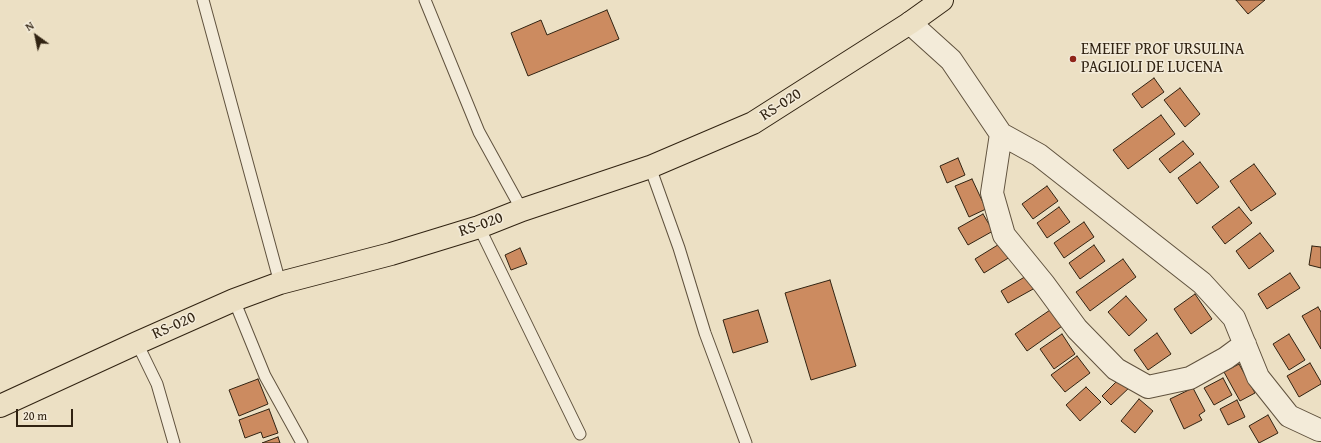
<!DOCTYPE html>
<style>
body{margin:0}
#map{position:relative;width:1321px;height:443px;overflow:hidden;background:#ece0c4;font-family:"Gentium Book Plus",serif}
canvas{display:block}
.north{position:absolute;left:16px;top:16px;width:40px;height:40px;-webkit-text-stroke:3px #f3ebd9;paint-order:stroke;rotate:327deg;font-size:11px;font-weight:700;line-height:16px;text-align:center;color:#312312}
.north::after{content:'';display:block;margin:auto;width:14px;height:18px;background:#312312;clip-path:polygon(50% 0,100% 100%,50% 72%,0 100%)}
.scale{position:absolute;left:16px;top:409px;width:57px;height:18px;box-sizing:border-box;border:2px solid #312312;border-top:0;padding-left:5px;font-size:12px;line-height:14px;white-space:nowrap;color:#312312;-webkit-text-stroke:3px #f3ebd9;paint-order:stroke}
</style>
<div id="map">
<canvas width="1321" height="443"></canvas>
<div class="north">N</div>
<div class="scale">20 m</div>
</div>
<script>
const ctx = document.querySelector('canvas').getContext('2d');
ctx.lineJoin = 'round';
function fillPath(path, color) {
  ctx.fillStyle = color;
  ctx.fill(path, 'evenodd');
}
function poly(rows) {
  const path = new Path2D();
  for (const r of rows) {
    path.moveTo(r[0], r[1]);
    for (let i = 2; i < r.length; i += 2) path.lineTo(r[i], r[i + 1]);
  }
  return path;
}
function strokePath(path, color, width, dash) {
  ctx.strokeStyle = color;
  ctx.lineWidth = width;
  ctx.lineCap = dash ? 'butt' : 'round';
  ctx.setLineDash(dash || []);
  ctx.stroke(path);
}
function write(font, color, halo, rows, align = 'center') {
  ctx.font = font + ' "Gentium Book Plus",serif';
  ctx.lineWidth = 3;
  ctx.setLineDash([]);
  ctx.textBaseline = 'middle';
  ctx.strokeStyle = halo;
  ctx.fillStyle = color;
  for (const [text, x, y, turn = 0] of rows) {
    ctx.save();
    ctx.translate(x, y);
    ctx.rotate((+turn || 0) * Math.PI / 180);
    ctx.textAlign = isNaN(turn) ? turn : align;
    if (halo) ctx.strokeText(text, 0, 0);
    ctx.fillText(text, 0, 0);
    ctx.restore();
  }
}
const building = poly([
 [1236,0,1265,0,1248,14,1236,0],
 [607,10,619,39,528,76,511,33,541,20,547,35,607,10],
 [1154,78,1164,92,1142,108,1132,94,1154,78],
 [1180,88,1200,114,1185,127,1164,100,1180,88],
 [1161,115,1175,134,1128,169,1113,150,1161,115],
 [1183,141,1194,154,1170,173,1159,159,1183,141],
 [958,158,965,175,947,183,940,166,958,158],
 [1200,162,1219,187,1197,204,1178,178,1200,162],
 [1254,164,1276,194,1251,211,1230,181,1254,164],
 [972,179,986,209,969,217,955,186,972,179],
 [1047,186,1058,201,1033,219,1022,204,1047,186],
 [1059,207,1070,222,1047,238,1037,223,1059,207],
 [1239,207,1252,223,1225,244,1212,227,1239,207],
 [983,214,993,231,968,245,958,228,983,214],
 [1084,222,1094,237,1064,258,1054,243,1084,222],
 [1260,233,1274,251,1249,269,1236,251,1260,233],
 [1001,243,1010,257,984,273,975,259,1001,243],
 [1094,245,1105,261,1080,279,1069,263,1094,245],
 [1312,246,1321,247,1321,268,1309,265,1312,246],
 [520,248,527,264,511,270,505,255,520,248],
 [1123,259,1136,277,1090,311,1076,292,1123,259],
 [1290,273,1300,288,1267,309,1258,294,1290,273],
 [1028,275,1035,288,1008,303,1001,291,1028,275],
 [830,280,856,366,811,380,785,293,830,280],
 [1195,294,1212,319,1191,334,1174,309,1195,294],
 [1126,296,1147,320,1129,336,1108,312,1126,296],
 [1318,307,1321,312,1321,349,1302,316,1318,307],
 [1053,308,1065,324,1027,351,1015,334,1053,308],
 [758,310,768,342,733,353,723,320,758,310],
 [1157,333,1171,354,1148,370,1134,350,1157,333],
 [1062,334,1075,354,1054,369,1040,349,1062,334],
 [1289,334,1305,360,1289,370,1273,344,1289,334],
 [1077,356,1090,373,1065,392,1051,375,1077,356],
 [1310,363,1321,382,1321,384,1299,397,1287,376,1310,363],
 [1239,364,1255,393,1240,401,1224,372,1239,364],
 [1121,377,1131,386,1111,405,1102,396,1121,377],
 [1223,378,1232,395,1214,405,1204,388,1223,378],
 [258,379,268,404,239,416,229,390,258,379],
 [1086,387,1101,402,1080,421,1066,405,1086,387],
 [1193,388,1205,411,1199,415,1202,420,1184,429,1170,399,1193,388],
 [1139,399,1153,411,1135,433,1121,421,1139,399],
 [1237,400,1245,417,1228,425,1220,409,1237,400],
 [269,409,278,433,263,438,261,432,245,438,239,420,269,409],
 [1268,415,1278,433,1259,443,1249,426,1268,415],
 [278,437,280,443,262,443,278,437]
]);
const lane = poly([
 [203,0,280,283],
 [425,0,479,132,522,210],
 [650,167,679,248,705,333,746,443],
 [479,227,580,434],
 [234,300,265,376,302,443],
 [137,343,157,384,174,443]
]);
const street = poly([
 [910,23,951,60,1001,134,1039,155,1202,283,1234,318,1258,377,1289,416,1319,430,1321,430],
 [1001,134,992,193,1004,235,1044,284,1077,329,1116,369,1148,387,1190,378,1226,358,1245,344]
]);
const primary = poly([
 [0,406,137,343,234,300,280,283,391,254,479,227,522,210,650,167,753,123,910,23,942,0]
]);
const markers = [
 [1073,59,4,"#8f2418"]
];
const poiNames = [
 ["EMEIEF PROF URSULINA",1081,50],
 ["PAGLIOLI DE LUCENA",1081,68]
];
const streetNames = [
 ["RS-020",781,105,-33],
 ["RS-020",481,225,-19],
 ["RS-020",174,326,-24]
];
fillPath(building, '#cc8b60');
strokePath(building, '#312312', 1);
strokePath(lane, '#60523e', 13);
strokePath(street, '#60523e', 24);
strokePath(primary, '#312312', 24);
strokePath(lane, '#f3ebd9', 11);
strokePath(street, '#f3ebd9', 22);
strokePath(primary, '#ece0c4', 22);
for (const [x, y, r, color] of markers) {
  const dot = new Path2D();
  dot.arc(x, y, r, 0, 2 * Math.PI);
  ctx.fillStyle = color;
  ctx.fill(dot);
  strokePath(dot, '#f3ebd9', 1.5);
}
write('16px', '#312312', '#f3ebd9', poiNames, 'left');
write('16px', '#312312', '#f3ebd9', streetNames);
</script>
